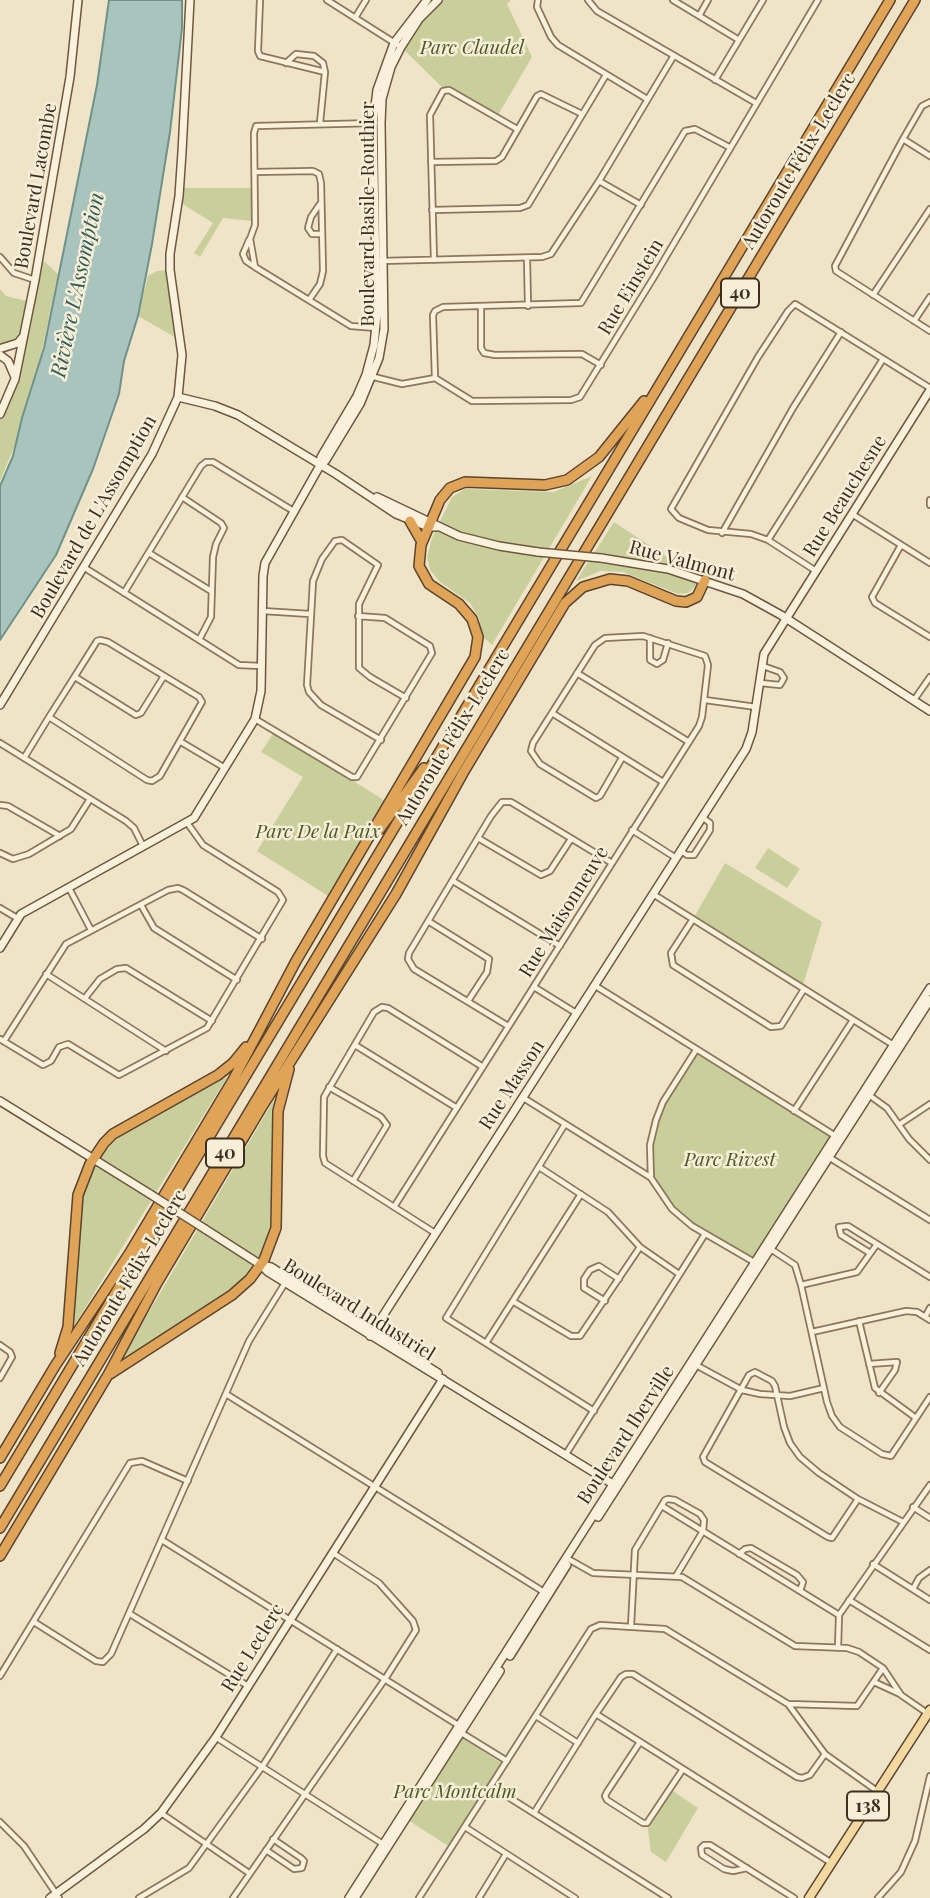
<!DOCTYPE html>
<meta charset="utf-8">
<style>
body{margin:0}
canvas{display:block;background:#f0e4c8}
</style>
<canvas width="930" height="1898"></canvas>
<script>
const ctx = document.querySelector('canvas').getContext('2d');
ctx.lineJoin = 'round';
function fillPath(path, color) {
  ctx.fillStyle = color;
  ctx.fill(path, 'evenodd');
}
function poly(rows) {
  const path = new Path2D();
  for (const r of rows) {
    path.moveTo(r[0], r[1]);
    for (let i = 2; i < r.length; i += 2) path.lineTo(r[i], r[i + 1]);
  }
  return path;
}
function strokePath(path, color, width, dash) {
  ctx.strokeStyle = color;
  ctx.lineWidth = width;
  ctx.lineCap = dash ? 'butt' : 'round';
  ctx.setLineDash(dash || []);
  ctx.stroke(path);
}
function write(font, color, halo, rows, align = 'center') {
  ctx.font = font + ' "Playfair Display",serif';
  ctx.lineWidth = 5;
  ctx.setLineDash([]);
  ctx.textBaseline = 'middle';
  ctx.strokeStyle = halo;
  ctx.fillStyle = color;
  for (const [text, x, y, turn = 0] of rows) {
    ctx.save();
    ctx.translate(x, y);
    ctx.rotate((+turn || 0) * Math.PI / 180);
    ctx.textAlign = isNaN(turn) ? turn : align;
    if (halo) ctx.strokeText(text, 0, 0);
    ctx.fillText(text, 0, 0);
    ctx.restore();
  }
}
const green = poly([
 [438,0,511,0,507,4,532,57,497,117,445,90,401,47],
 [183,188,252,188,252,221,223,218,200,257,194,253,213,223,181,203],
 [37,255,58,274,36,378,20,433,0,481,0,414,15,379,24,329,16,341,0,345,0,289,6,296,31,302],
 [170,270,180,340,138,316,148,276,157,271],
 [592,476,492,645,483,637,479,618,470,603,440,582,430,570,427,557,432,538,452,497,465,489,554,492],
 [614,522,678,564,698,584,688,593,678,594,623,572,601,571,576,581],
 [275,731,385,801,328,896,257,851,303,777,261,752],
 [768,848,800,869,787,888,755,868],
 [725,863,822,922,803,985,693,919],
 [696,1050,835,1136,754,1262,692,1226,672,1209,654,1184,650,1170,650,1146,663,1102],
 [229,1074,74,1326,82,1201,90,1175,104,1152,123,1133],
 [275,1098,270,1227,261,1255,252,1272,242,1283,117,1366],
 [461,1737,501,1763,448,1846,408,1820],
 [670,1789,698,1808,666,1862,651,1852,647,1823]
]);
const water = poly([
 [109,0,182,0,182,28,170,132,152,244,138,316,124,361,119,394,93,469,56,555,0,640,0,486,13,456,22,418,44,348,97,85,109,0]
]);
const street = poly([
 [260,0,258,51,260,56,325,72,320,123],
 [327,0,401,47],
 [538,0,537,7,551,37,558,45,647,99],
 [588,0,597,11,756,103],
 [673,0,739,40],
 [699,16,708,0],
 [355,18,366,0],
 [286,63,296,54,314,56,323,63,325,72],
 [715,80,763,0],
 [930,102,922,106,903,139,835,266,836,271,930,331],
 [375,123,256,126,254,133,255,225,250,239,255,267,351,326,376,328],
 [903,139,930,156],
 [729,147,695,129,685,131,581,303,443,307,435,311,433,315,435,378,472,401,571,400,580,397,654,277,818,0],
 [431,162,496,161,502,157,537,96,541,94,582,114],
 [255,172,313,171,319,174,321,183,323,271,320,284,309,300],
 [599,181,641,205],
 [320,204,311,217,308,228,312,234,322,234],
 [432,210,520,208,528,205,606,75],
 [249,240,243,254,246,261,255,267],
 [0,257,14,273,35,280],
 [527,258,528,306],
 [434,260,430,115,443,91,449,90,517,129],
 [381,261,542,257,551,254,599,181,673,57],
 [873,295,930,209],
 [481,307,481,348,484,353,495,355,582,354,601,365],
 [914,321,930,297],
 [370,376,402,384,435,378],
 [182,497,221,523,224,528,216,544,213,557,211,617,199,640],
 [930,500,930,505],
 [852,514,930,563],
 [722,533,793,408,841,332],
 [768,540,883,359],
 [901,545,872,597,875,603,930,637],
 [149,553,211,591],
 [85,568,239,665,261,666],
 [816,571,768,540,751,534,708,530,679,518,671,509,758,357,788,311,795,304,930,388],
 [124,593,201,466,206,462,213,462,295,512],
 [263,611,310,614],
 [650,638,650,660,657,664,663,660,668,643],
 [577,673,689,742],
 [75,677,136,715,141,713,164,676],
 [760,683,780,685,784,678,780,672,763,666],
 [705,700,756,707],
 [914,700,930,677],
 [552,713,663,782],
 [255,719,352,777,357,777,432,653,430,646,385,618,358,616],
 [381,740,321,705,309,692,307,685,313,581,322,559,335,541,342,540,378,565,359,604,359,668,370,677,406,698],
 [181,742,225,768],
 [0,743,126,821,134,828,143,846],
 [24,758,49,717,75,676,97,641,100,640,108,642,199,697,202,702,160,776,152,781,147,780,49,717],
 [0,805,8,806,60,836],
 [632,830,676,858],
 [478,838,541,875,550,871,571,839],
 [681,851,687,855,694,855,710,830,710,823,702,817],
 [0,853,13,859,29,854,71,829,90,799],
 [453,881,560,946],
 [69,888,91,930],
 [653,894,895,1046],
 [141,905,154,928,237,980],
 [0,908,17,918],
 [693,919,671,953,673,965,771,1027,781,1026,804,989],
 [428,921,489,959,487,972,468,1001],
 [46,974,166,1051],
 [594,985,837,1137],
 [534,987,576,1013],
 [85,998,100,979,117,969,126,968,212,1021],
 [508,1026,414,969,408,959,409,953,491,816,502,802,511,802,612,863],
 [0,1039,43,1065,51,1061,59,1047,68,1044,119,1075,207,1028,283,900,278,892,203,845,188,824],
 [4,1041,66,944,168,890,178,888,183,890,262,939],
 [355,1045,457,1108],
 [696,1050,663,1102,656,1120,650,1145,651,1178,672,1209,692,1226,754,1262],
 [329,1087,381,1117,387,1125,353,1181],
 [869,1095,887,1108,909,1139,930,1160],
 [522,1097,650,1177],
 [794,1111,853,1020],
 [565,1124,446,1318,594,1411],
 [900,1124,930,1104],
 [827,1156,930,1220],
 [539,1167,608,1212,640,1247,679,1274],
 [394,1207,699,726,702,717,708,665,705,656,643,636,605,638,595,645,533,743,531,751,540,764,596,798,600,796,622,758],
 [435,1233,325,1163,323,1156,324,1097,374,1012,382,1007,388,1008,483,1067],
 [769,1248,795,1265,801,1285,827,1402,832,1416,840,1427,882,1454,891,1456,930,1397],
 [870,1253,841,1235,839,1227,848,1226,930,1277],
 [801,1285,857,1272,877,1244],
 [605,1301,584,1288,584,1279,590,1270,599,1266,619,1279],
 [514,1302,571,1336,580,1336,640,1247],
 [925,1317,930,1308],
 [859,1321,875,1388,916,1418],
 [812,1332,906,1311,917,1312,930,1320],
 [486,1343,581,1194],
 [0,1345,10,1352,12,1357,0,1378],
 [869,1364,897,1362,895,1370,879,1393],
 [696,1365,742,1390,760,1394,790,1396,824,1388],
 [226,1394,544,1592],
 [566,1454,705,1234],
 [858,1499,832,1538,828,1537,705,1462,703,1457,749,1375,755,1372,772,1381,775,1386,784,1427,790,1443,800,1457,819,1473,858,1499,903,1522],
 [662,1506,839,1615],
 [913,1507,930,1518],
 [162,1540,458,1725,460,1732,507,1761],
 [739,1554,745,1549,751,1548,797,1575,803,1582,800,1591],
 [570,1560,593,1573,682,1577,795,1646,847,1648,859,1652,883,1668,901,1695,927,1713],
 [873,1564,930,1600],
 [913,1589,919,1578,930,1570],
 [849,1600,930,1650],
 [130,1614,248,1686],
 [34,1622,96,1661,103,1662,111,1654,249,1341,285,1283],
 [631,1626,635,1550,665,1500,668,1499,675,1500,700,1514,704,1520,703,1531,676,1576],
 [838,1648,839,1615,930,1485],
 [0,1676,130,1463,142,1461,188,1481],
 [874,1682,900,1694],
 [788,1704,857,1706,883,1668],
 [596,1714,830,1862],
 [536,1716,578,1743],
 [217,1738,383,1844],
 [640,1742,607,1792,605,1796,607,1800,643,1823,647,1823,683,1769],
 [491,1786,668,1898],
 [161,1813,249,1873],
 [534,1813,596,1714,621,1677,626,1674,633,1674,797,1777,802,1778,810,1775,825,1754],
 [0,1822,24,1846,59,1898],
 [465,1827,575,1898],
 [266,1850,294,1869,302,1868,304,1861,301,1858,273,1839],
 [747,1868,733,1871,724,1869,702,1855,701,1848,704,1845,710,1845,794,1898],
 [139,1898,189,1868,262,1767,337,1649],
 [233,1898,385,1679,416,1630,413,1621,379,1583,333,1553],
 [419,1898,591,1629,600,1625,665,1629,788,1704,825,1754,877,1791],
 [479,1898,506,1854],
 [878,1898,901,1872,915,1841,930,1776]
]);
const secondary = poly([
 [2,348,18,343,22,338],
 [0,355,8,361,15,377],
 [178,397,215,406,238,415,336,474,396,514,428,527,437,527],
 [0,414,15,379,35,280,70,77,78,0],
 [319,465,321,457,357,396,366,375,374,345,377,314,373,123,377,90,394,43,427,0],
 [377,497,459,536,499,546,538,552],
 [601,558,668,569,743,594,781,615,930,711],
 [0,705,152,454,178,397,182,355,170,270,170,254,179,196,182,152,190,0],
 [0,948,21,914,194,818,255,719,261,691,263,576,265,563,318,469,326,460,360,404,379,358,384,329,381,123,382,99,391,67,401,47,419,19,438,0],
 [0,1101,150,1194],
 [205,1229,261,1265,271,1267,438,1373],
 [261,1265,268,1272,616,1486],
 [370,1336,746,749,752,732,764,654,930,390],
 [598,1517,930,1000],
 [510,1656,567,1565],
 [50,1898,144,1829,161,1813,216,1737,443,1379],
 [349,1898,930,988],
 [355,1898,500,1671]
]);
const primary = poly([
 [809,1898,930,1710]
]);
const highway = poly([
 [410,521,422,542],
 [379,830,424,768],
 [60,1353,68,1327,78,1195,90,1164,104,1143,113,1134,218,1075,233,1063,246,1047],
 [110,1374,232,1295,250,1279,264,1260,276,1228,278,1111,289,1069],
 [0,1458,55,1366,129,1254,233,1080,296,961,475,657,478,637,472,619,459,604,429,584,419,566,421,545,440,500,450,488,465,482,545,485,567,480,599,457,644,401],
 [0,1486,890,0],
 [0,1528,915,0],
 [0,1556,108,1375,157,1283,263,1105,396,894,463,773,565,603,583,587,610,579,628,581,676,601,686,602,697,597,705,580]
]);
const secondaryBridge = poly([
 [538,552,601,558],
 [150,1194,205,1229]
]);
const shields = [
 [740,293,38],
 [225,1153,38],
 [868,1806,42]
];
const shieldNames = [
 ["40",740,293],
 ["40",225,1153],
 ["138",868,1806]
];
const parkNames = [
 ["Parc Claudel",472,48],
 ["Parc De la Paix",318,832],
 ["Parc Rivest",730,1160],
 ["Parc Montcalm",455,1792]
];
const streetNames = [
 ["Autoroute Félix-Leclerc",799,161,-59],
 ["Boulevard Lacombe",36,186,-80],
 ["Boulevard Basile-Routhier",368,214,-90],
 ["Rue Einstein",631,287,-59],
 ["Rue Beauchesne",845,496,-58],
 ["Boulevard de L'Assomption",94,517,-60],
 ["Rue Valmont",682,561,15],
 ["Autoroute Félix-Leclerc",453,737,-59],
 ["Rue Maisonneuve",564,912,-58],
 ["Rue Masson",512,1085,-57],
 ["Autoroute Félix-Leclerc",130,1278,-59],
 ["Boulevard Industriel",359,1310,32],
 ["Boulevard Iberville",626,1435,-57],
 ["Rue Leclerc",253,1648,-58]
];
const waterNames = [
 ["Rivière L'Assomption",78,285,-78]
];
fillPath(green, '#c9cf9b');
fillPath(water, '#a9c4bc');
strokePath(water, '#6f938a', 2);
strokePath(street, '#8d765c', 8);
strokePath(secondary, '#6f573f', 10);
strokePath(primary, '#5b4430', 11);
strokePath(highway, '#5b4430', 12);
strokePath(street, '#faf1dc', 4.5);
strokePath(secondary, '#faf1dc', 7);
strokePath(primary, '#f3d9a0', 8);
strokePath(highway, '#e0a458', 9);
strokePath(secondaryBridge, '#6f573f', 10, []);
strokePath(secondaryBridge, '#faf1dc', 7);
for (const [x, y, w] of shields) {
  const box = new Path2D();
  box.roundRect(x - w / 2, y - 14.5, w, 29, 5);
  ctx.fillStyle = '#f7eed8';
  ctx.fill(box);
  strokePath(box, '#3d2e20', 2);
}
write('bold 18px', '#3d2e20', null, shieldNames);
write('italic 19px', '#4d5a26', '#f7eed8', parkNames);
write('19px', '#3d2e20', '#f7eed8', streetNames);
write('italic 21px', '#2f5d5a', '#f7eed8', waterNames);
</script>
